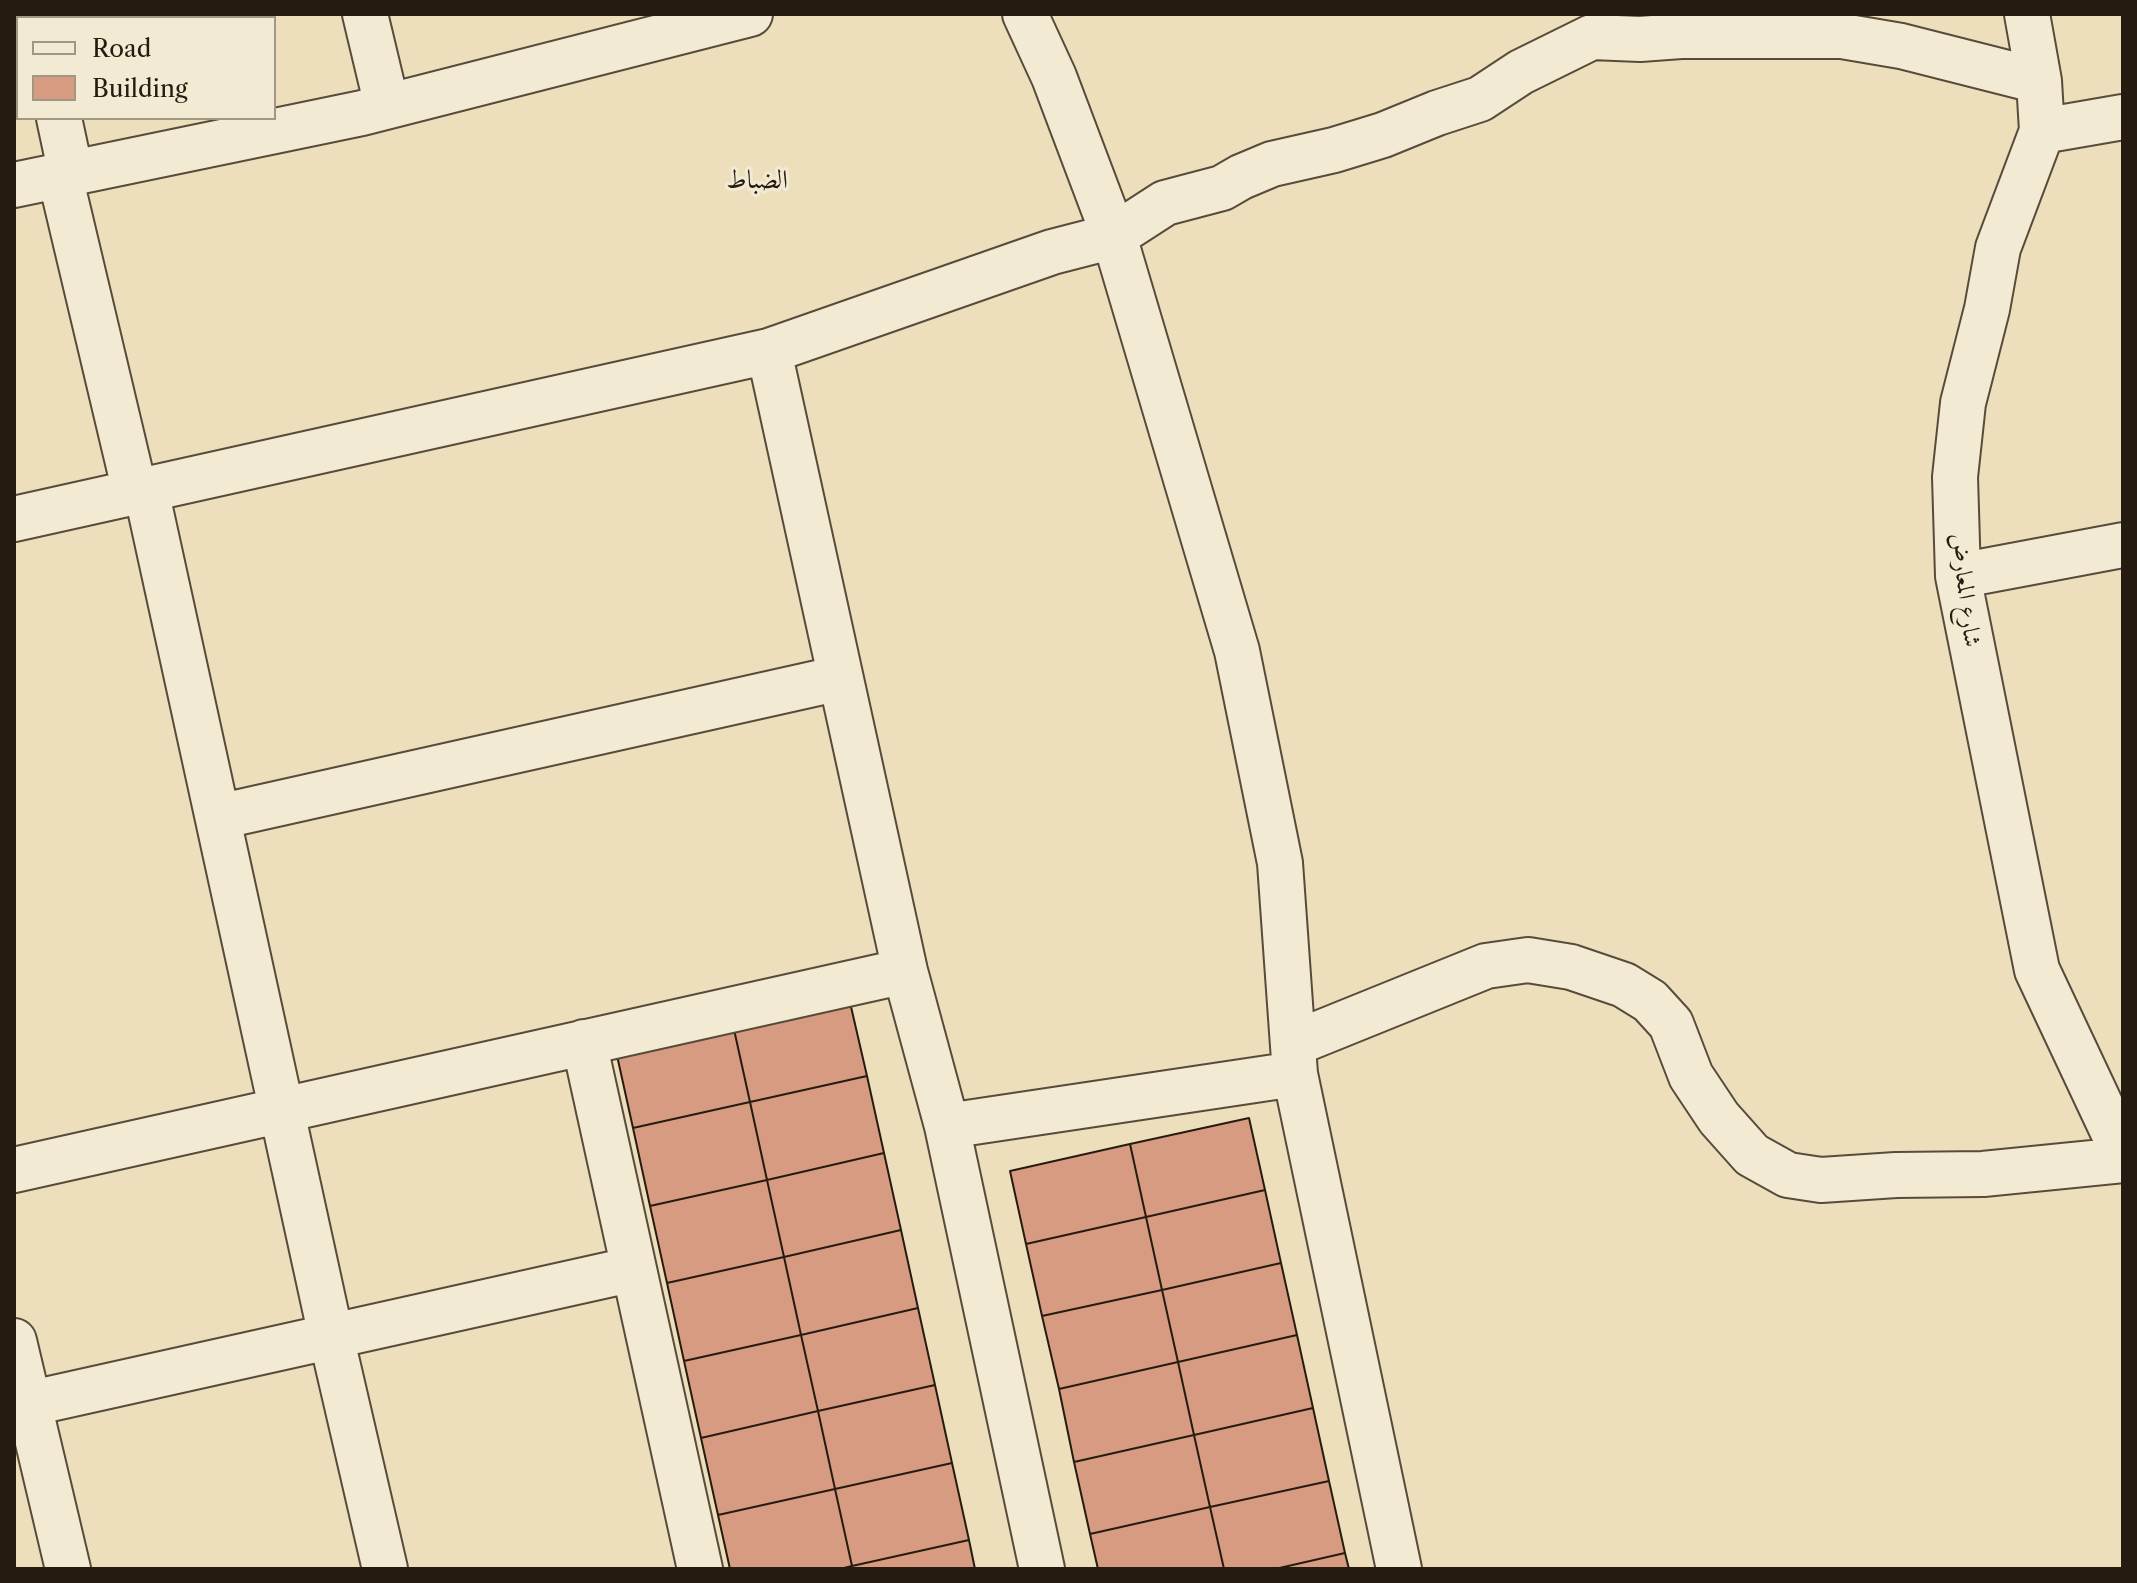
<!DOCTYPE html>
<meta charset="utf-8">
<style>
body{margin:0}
#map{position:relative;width:2137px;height:1583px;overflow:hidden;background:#eddfbc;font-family:"Libre Caslon Text",serif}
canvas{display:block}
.frame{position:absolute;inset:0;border:16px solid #251b10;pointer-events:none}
.legend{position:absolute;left:16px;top:16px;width:260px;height:104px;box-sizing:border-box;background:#f3ead3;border:2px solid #a19785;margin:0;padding:10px 14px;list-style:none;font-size:24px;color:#251b10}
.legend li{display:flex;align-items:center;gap:16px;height:40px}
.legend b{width:40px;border:2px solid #a19785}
</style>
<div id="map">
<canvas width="2137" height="1583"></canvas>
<div class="frame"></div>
<ul class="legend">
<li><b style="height:10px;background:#f3ead3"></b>Road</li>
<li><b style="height:22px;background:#d79b81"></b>Building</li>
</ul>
</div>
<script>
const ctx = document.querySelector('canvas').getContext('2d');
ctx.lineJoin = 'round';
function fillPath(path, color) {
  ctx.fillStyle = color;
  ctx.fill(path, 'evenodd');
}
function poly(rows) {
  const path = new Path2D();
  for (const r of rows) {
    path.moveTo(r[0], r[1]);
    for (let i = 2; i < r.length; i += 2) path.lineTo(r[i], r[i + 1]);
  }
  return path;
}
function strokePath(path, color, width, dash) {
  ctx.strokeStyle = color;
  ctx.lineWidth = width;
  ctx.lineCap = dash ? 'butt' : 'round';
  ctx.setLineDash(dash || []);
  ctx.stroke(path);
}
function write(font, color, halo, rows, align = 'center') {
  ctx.font = font + ' "Libre Caslon Text",Amiri,serif';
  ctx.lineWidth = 6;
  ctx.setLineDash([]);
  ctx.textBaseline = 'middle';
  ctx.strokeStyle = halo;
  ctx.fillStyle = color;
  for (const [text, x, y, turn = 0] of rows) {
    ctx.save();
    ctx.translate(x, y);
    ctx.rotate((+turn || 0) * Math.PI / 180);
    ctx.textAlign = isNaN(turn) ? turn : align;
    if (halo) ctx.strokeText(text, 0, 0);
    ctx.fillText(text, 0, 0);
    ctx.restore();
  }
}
const building = poly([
 [849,998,867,1076,750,1102,733,1025,849,998],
 [733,1025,750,1102,633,1128,616,1051,733,1025],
 [867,1076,884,1153,767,1180,750,1102,867,1076],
 [750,1102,767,1180,650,1206,633,1128,750,1102],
 [1249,1118,1265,1190,1146,1217,1130,1144,1249,1118],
 [1130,1144,1146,1217,1026,1244,1010,1171,1130,1144],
 [884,1153,901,1230,784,1257,767,1180,884,1153],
 [767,1180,784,1257,667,1283,650,1206,767,1180],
 [1265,1190,1281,1263,1162,1290,1146,1217,1265,1190],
 [1146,1217,1162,1290,1042,1316,1026,1244,1146,1217],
 [901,1230,918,1308,801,1335,784,1257,901,1230],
 [784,1257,801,1335,684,1361,667,1283,784,1257],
 [1281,1263,1297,1335,1178,1362,1162,1290,1281,1263],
 [1162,1290,1178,1362,1059,1389,1042,1316,1162,1290],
 [918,1308,935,1385,818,1411,801,1335,918,1308],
 [801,1335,818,1411,701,1438,684,1361,801,1335],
 [1297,1335,1313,1408,1194,1435,1178,1362,1297,1335],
 [1178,1362,1194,1435,1074,1462,1059,1389,1178,1362],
 [935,1385,952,1463,835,1489,818,1411,935,1385],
 [1313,1408,1329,1481,1210,1507,1194,1435,1313,1408],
 [818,1411,835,1489,718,1515,701,1438,818,1411],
 [1194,1435,1210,1507,1090,1534,1074,1462,1194,1435],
 [952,1463,969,1540,852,1566,835,1489,952,1463],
 [1329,1481,1345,1553,1275,1569,1224,1569,1210,1507,1329,1481],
 [835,1489,852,1566,840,1569,730,1569,718,1515,835,1489],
 [1210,1507,1224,1569,1098,1569,1090,1534,1210,1507],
 [969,1540,975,1569,853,1569,852,1566,969,1540],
 [1345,1553,1349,1569,1275,1569,1345,1553]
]);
const street = poly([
 [35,14,36,18],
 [365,14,387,106],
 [1025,14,1054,77,1114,236,1237,651,1280,863,1295,1074,1399,1569],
 [2027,14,2039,81,2042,131,1998,248,1987,309,1963,403,1955,477,1958,576,2037,970,2123,1153],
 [59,118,71,174],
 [2042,131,2123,117],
 [60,176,135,492],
 [14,185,362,113,750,14],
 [769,351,905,971,947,1126,1042,1569],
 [146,490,331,1336,385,1569],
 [14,519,769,351,1052,252,1114,236,1165,203,1222,188,1241,177,1272,164,1334,150,1383,135,1437,113,1480,99,1521,72,1592,37,1640,39,1681,36,1842,36,1901,46,2039,81],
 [1958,576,2123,545],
 [218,817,840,678],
 [584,1042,700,1569],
 [1293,1044,1486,966,1528,960,1571,967,1624,985,1650,1001,1671,1024,1691,1076,1719,1118,1752,1155,1788,1175,1821,1180,1896,1175,1983,1174,2123,1160],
 [947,1126,1295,1074],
 [14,1170,905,971],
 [14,1341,68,1569],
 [14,1407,634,1269]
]);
const streetNames = [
 ["شارع المعارض",1965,590,83]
];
const neighbourhoodNames = [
 ["الضباط",757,180]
];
fillPath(building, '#d79b81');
strokePath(building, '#251b10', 2);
strokePath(street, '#574c3b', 48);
strokePath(street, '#f3ead3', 44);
write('24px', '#251b10', '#f3ead3', streetNames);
write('26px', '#251b10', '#f3ead3', neighbourhoodNames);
</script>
